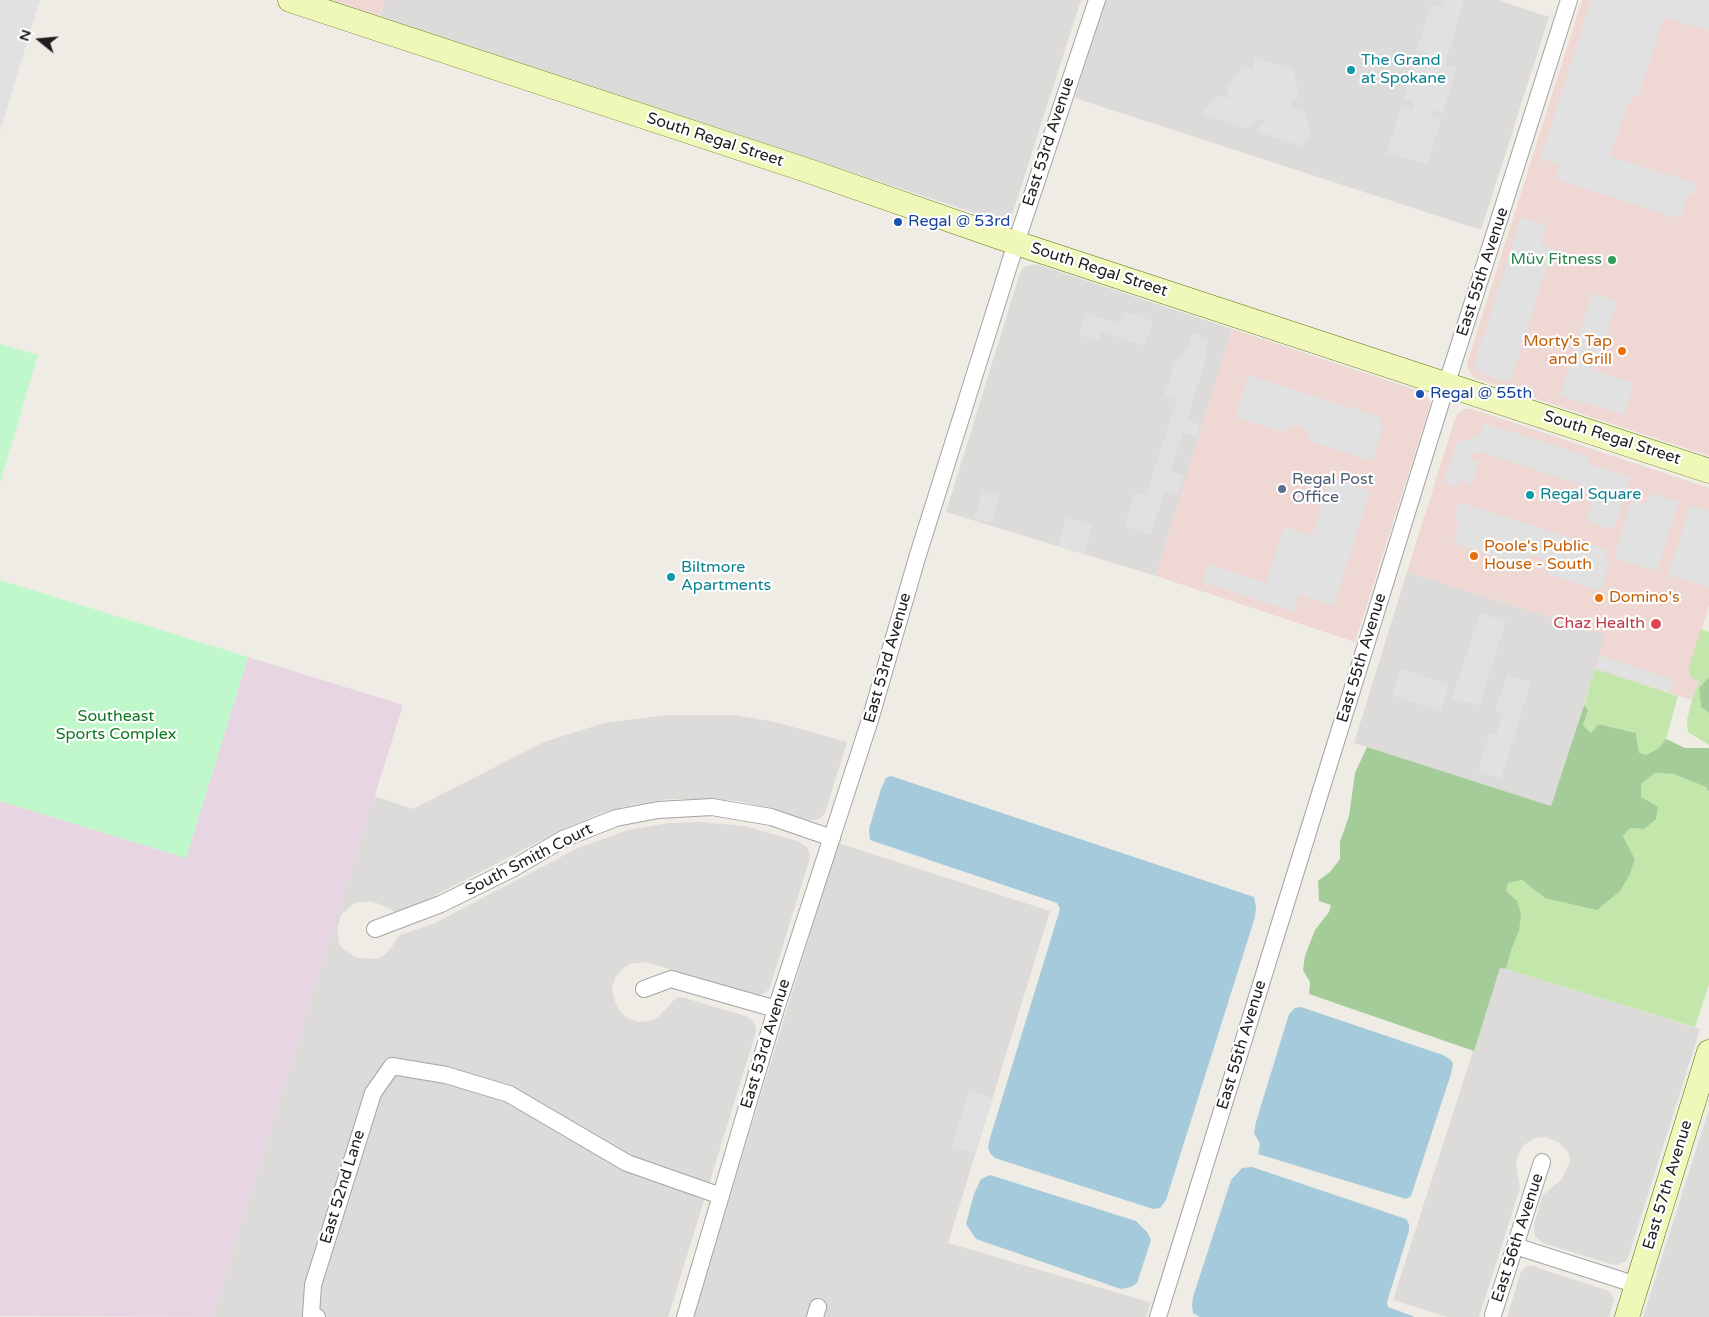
<!DOCTYPE html>
<meta charset="utf-8">
<style>
body{margin:0}
#map{position:relative;width:1709px;height:1317px;overflow:hidden;background:#eeece4;font-family:"Varela Round",sans-serif}
canvas{display:block}
.north{position:absolute;left:15px;top:15px;width:50px;height:50px;-webkit-text-stroke:4px #fff;paint-order:stroke;rotate:287deg;font-size:14px;font-weight:700;line-height:20px;text-align:center;color:#1d1d1d}
.north::after{content:'';display:block;margin:auto;width:18px;height:22px;background:#1d1d1d;clip-path:polygon(50% 0,100% 100%,50% 72%,0 100%)}
</style>
<div id="map">
<canvas width="1709" height="1317"></canvas>
<div class="north">N</div>
</div>
<script>
const ctx = document.querySelector('canvas').getContext('2d');
ctx.lineJoin = 'round';
function fillPath(path, color) {
  ctx.fillStyle = color;
  ctx.fill(path, 'evenodd');
}
function poly(rows) {
  const path = new Path2D();
  for (const r of rows) {
    path.moveTo(r[0], r[1]);
    for (let i = 2; i < r.length; i += 2) path.lineTo(r[i], r[i + 1]);
  }
  return path;
}
function strokePath(path, color, width, dash) {
  ctx.strokeStyle = color;
  ctx.lineWidth = width;
  ctx.lineCap = dash ? 'butt' : 'round';
  ctx.setLineDash(dash || []);
  ctx.stroke(path);
}
function write(font, color, halo, rows, align = 'center') {
  ctx.font = font + ' "Varela Round",sans-serif';
  ctx.lineWidth = 4.5;
  ctx.setLineDash([]);
  ctx.textBaseline = 'middle';
  ctx.strokeStyle = halo;
  ctx.fillStyle = color;
  for (const [text, x, y, turn = 0] of rows) {
    ctx.save();
    ctx.translate(x, y);
    ctx.rotate((+turn || 0) * Math.PI / 180);
    ctx.textAlign = isNaN(turn) ? turn : align;
    if (halo) ctx.strokeText(text, 0, 0);
    ctx.fillText(text, 0, 0);
    ctx.restore();
  }
}
const residential = poly([
 [385,0,1081,0,1013,212,1010,218,1004,220,999,221,380,16],
 [1104,0,1501,0,1501,1,1549,17,1481,230,1075,98],
 [1036,264,1232,329,1156,576,946,512,1020,273,1024,267],
 [1407,572,1606,635,1551,806,1354,743],
 [667,715,734,715,775,722,847,742,825,813,821,818,816,820,808,820,768,808,739,801,709,799,669,799,631,805,602,813,563,829,413,907,395,912,377,903,370,901,354,903,341,915,337,929,339,944,344,950,358,958,377,959,385,955,392,947,396,939,402,934,433,924,578,848,628,830,668,823,702,822,744,826,797,841,807,847,810,855,809,861,770,987,766,992,760,995,753,995,646,962,629,964,620,971,615,978,612,988,614,998,617,1007,622,1014,629,1019,640,1022,650,1021,658,1017,675,999,679,997,685,998,748,1017,752,1020,756,1027,756,1032,668,1317,212,1317,374,796,413,809,544,742,604,723],
 [838,843,1050,911,948,1243,1139,1299,1151,1303,1146,1317,693,1317],
 [1500,967,1700,1029,1629,1255,1626,1261,1617,1265,1611,1264,1543,1243,1535,1236,1534,1225,1543,1195,1562,1179,1570,1162,1569,1154,1565,1148,1558,1142,1545,1137,1535,1138,1524,1145,1518,1155,1516,1163,1520,1188,1479,1317,1447,1317,1393,1300],
 [1709,1109,1709,1317,1643,1317],
 [1528,1266,1532,1266,1609,1291,1614,1300,1609,1317,1507,1317,1521,1272,1525,1267]
]);
const commercial = poly([
 [332,0,385,0,380,16],
 [1582,0,1709,0,1709,456,1474,378,1468,369,1467,364],
 [1232,329,1422,392,1427,396,1429,400,1430,405,1355,642,1156,576],
 [1464,409,1472,409,1709,488,1709,605,1689,670,1699,681,1692,700,1595,669,1605,635,1407,572,1455,419,1458,413]
]);
const industrial = poly([
 [248,657,403,705,212,1317,0,1316,0,801,186,858]
]);
const grass = poly([
 [1701,629,1709,632,1709,677,1699,688,1701,707,1709,713,1709,745,1688,732,1687,720,1692,700,1699,681,1692,678,1688,670],
 [1595,669,1678,696,1666,739,1659,748,1646,755,1639,753,1636,733,1598,724,1591,733,1583,725,1588,710,1584,705],
 [1655,773,1673,774,1706,787,1709,792,1709,984,1695,1027,1506,969,1512,948,1519,931,1506,891,1508,883,1522,880,1545,898,1630,874,1635,859,1623,836,1630,828,1643,829,1640,784]
]);
const forest = poly([
 [1709,677,1709,713,1701,707,1699,688],
 [1584,705,1588,710,1583,725,1591,733,1598,724,1636,733,1639,753,1646,755,1659,748,1666,739,1685,748,1709,748,1709,792,1706,787,1673,774,1655,773,1641,784,1641,797,1658,807,1656,819,1644,829,1630,828,1623,836,1635,859,1630,874,1620,891,1597,910,1545,898,1522,880,1508,883,1506,891,1517,901,1521,914,1519,931,1512,948,1506,969,1500,968,1474,1051,1309,994,1310,982,1303,970,1305,956,1315,930,1329,912,1331,905,1319,901,1318,881,1330,872,1340,859,1340,842,1349,816,1355,773,1367,747,1551,806]
]);
const park = poly([
 [0,344,38,355,0,483],
 [0,580,248,657,186,858,0,801]
]);
const parking = poly([
 [0,0,40,0,0,131],
 [1437,0,1464,0,1445,65,1456,68,1443,113,1433,110,1430,113,1431,115,1441,119,1428,164,1387,153,1401,107,1411,110,1414,107,1413,102,1403,99,1416,55,1427,58,1429,57,1428,53,1417,50,1431,5,1441,8,1444,6,1443,2],
 [1591,0,1709,0,1709,31,1664,17,1639,95,1635,96,1627,106,1610,156,1697,184,1694,194,1689,195,1686,199,1681,217,1677,218,1555,179,1559,165,1540,159],
 [1253,57,1294,70,1299,96,1290,105,1304,110,1311,137,1301,146,1255,131,1264,123,1264,120,1257,120,1248,129,1201,114,1217,95,1226,98,1229,97,1227,86,1243,67,1254,70],
 [1521,217,1547,225,1540,244,1553,248,1510,383,1484,375,1484,372,1473,369],
 [1592,293,1617,301,1595,371,1634,383,1624,415,1560,396],
 [1125,311,1153,321,1145,346,1101,331,1098,341,1079,335,1086,313,1120,324],
 [1192,333,1209,339,1205,354,1207,355,1187,420,1200,425,1196,437,1183,433,1170,471,1184,476,1178,494,1165,490,1151,535,1124,526,1135,493,1146,495,1177,399,1165,395,1174,366,1188,346],
 [1248,375,1380,417,1383,429,1372,461,1312,442,1307,436,1307,431,1303,427,1297,425,1281,432,1235,417],
 [1484,423,1589,457,1587,463,1631,477,1614,530,1586,521,1595,494,1591,488,1482,452,1467,457,1467,458,1479,462,1471,485,1459,480,1457,487,1443,483,1457,442,1478,436],
 [1330,478,1370,491,1334,606,1300,595,1294,612,1202,582,1208,564,1266,583,1284,527,1312,536],
 [983,491,999,496,991,523,974,518],
 [1649,493,1679,502,1657,571,1614,558,1632,499,1646,504],
 [1459,502,1608,550,1605,561,1609,563,1601,591,1547,574,1551,561,1529,554,1525,566,1453,543,1458,530,1456,512],
 [1690,505,1709,511,1709,588,1668,575],
 [1066,517,1093,526,1084,554,1058,546],
 [1480,613,1506,622,1479,706,1452,698],
 [1600,656,1674,680,1670,693,1596,668],
 [1401,669,1449,685,1441,711,1392,695],
 [1507,675,1531,682,1501,778,1478,771,1489,734,1496,735,1502,715,1495,711],
 [969,1091,992,1098,975,1153,952,1147]
]);
const water = poly([
 [891,776,1254,897,1256,907,1255,917,1166,1200,1160,1208,1153,1209,995,1158,990,1153,988,1147,990,1138,1060,909,1057,903,870,840,869,829,881,789,886,778],
 [1301,1007,1443,1055,1451,1060,1453,1064,1451,1074,1411,1196,1406,1199,1258,1154,1260,1144,1254,1133,1256,1122,1289,1014,1295,1008],
 [1252,1167,1406,1219,1409,1224,1409,1231,1387,1302,1388,1307,1415,1317,1200,1317,1193,1313,1192,1306,1193,1297,1231,1180,1242,1168],
 [990,1175,1136,1221,1147,1232,1151,1240,1137,1283,1131,1287,1121,1289,976,1239,966,1224,974,1194,981,1179]
]);
const minor = poly([
 [375,929,441,904,512,869,563,839,616,818,658,810,712,807,771,817,832,838],
 [644,989,671,979,776,1009],
 [1515,1246,1637,1285],
 [1493,1315,1542,1162],
 [317,1317,311,1315,313,1285,373,1093,392,1066,446,1075,509,1094,627,1163,721,1196],
 [685,1317,776,1009,870,720,917,558,1016,243,1097,0],
 [815,1317,818,1307],
 [1158,1317,1447,383,1569,0]
]);
const secondary = poly([
 [290,0,803,169,1016,243,1709,471],
 [1627,1317,1709,1052]
]);
const markers = [
 [1351,70,5,"#0f9aa8"],
 [898,222,5,"#1a4fb4"],
 [1612,260,5,"#2e9e5b"],
 [1622,351,5,"#e8710a"],
 [1420,394,5,"#1a4fb4"],
 [1282,489,5,"#5c6f8a"],
 [1530,495,5,"#0f9aa8"],
 [1474,556,5,"#e8710a"],
 [671,577,5,"#0f9aa8"],
 [1599,598,5,"#e8710a"],
 [1656,624,6,"#e0444e"]
];
const cultureNames = [
 ["The Grand",1361,61],
 ["at Spokane",1361,79],
 ["Regal Square",1540,495],
 ["Biltmore",681,568],
 ["Apartments",681,586]
];
const streetNames = [
 ["South Regal Street",715,140,18],
 ["East 53rd Avenue",1049,142,-72],
 ["South Regal Street",1099,270,18],
 ["East 55th Avenue",1483,272,-72],
 ["South Regal Street",1612,438,18],
 ["East 53rd Avenue",888,658,-74],
 ["East 55th Avenue",1362,658,-73],
 ["South Smith Court",529,860,-27],
 ["East 53rd Avenue",766,1044,-73],
 ["East 55th Avenue",1242,1045,-73],
 ["East 57th Avenue",1668,1185,-73],
 ["East 52nd Lane",343,1187,-73],
 ["East 56th Avenue",1518,1238,-72]
];
const transitNames = [
 ["Regal @ 53rd",908,222],
 ["Regal @ 55th",1430,394]
];
const leisureNames = [
 ["Müv Fitness",1602,260]
];
const foodNames = [
 ["Morty's Tap",1612,342,"right"],
 ["and Grill",1612,360,"right"],
 ["Poole's Public",1484,547],
 ["House - South",1484,565],
 ["Domino's",1609,598]
];
const serviceNames = [
 ["Regal Post",1292,480],
 ["Office",1292,498]
];
const healthNames = [
 ["Chaz Health",1645,624]
];
const parkNames = [
 ["Southeast",116,717],
 ["Sports Complex",116,735]
];
fillPath(residential, '#dcdbda');
fillPath(commercial, '#efd7d3');
fillPath(industrial, '#e7d6e2');
fillPath(grass, '#c3e7ab');
fillPath(forest, '#a4cc99');
fillPath(park, '#c1f8cb');
fillPath(parking, '#e1e1e1');
fillPath(water, '#a5cadb');
strokePath(minor, '#a4a4a4', 18);
strokePath(secondary, '#5c7108', 25);
strokePath(minor, '#fff', 16);
strokePath(secondary, '#eff7b9', 24);
for (const [x, y, r, color] of markers) {
  const dot = new Path2D();
  dot.arc(x, y, r, 0, 2 * Math.PI);
  ctx.fillStyle = color;
  ctx.fill(dot);
  strokePath(dot, '#fff', 2);
}
write('16px', '#0d838f', '#fff', cultureNames, 'left');
write('16px', '#1d1d1d', '#fff', streetNames);
write('16px', '#164399', '#fff', transitNames, 'left');
write('16px', '#27864d', '#fff', leisureNames, 'right');
write('16px', '#c56008', '#fff', foodNames, 'left');
write('16px', '#4e5e75', '#fff', serviceNames, 'left');
write('16px', '#be3a42', '#fff', healthNames, 'right');
write('16px', '#0f7821', '#fff', parkNames);
</script>
